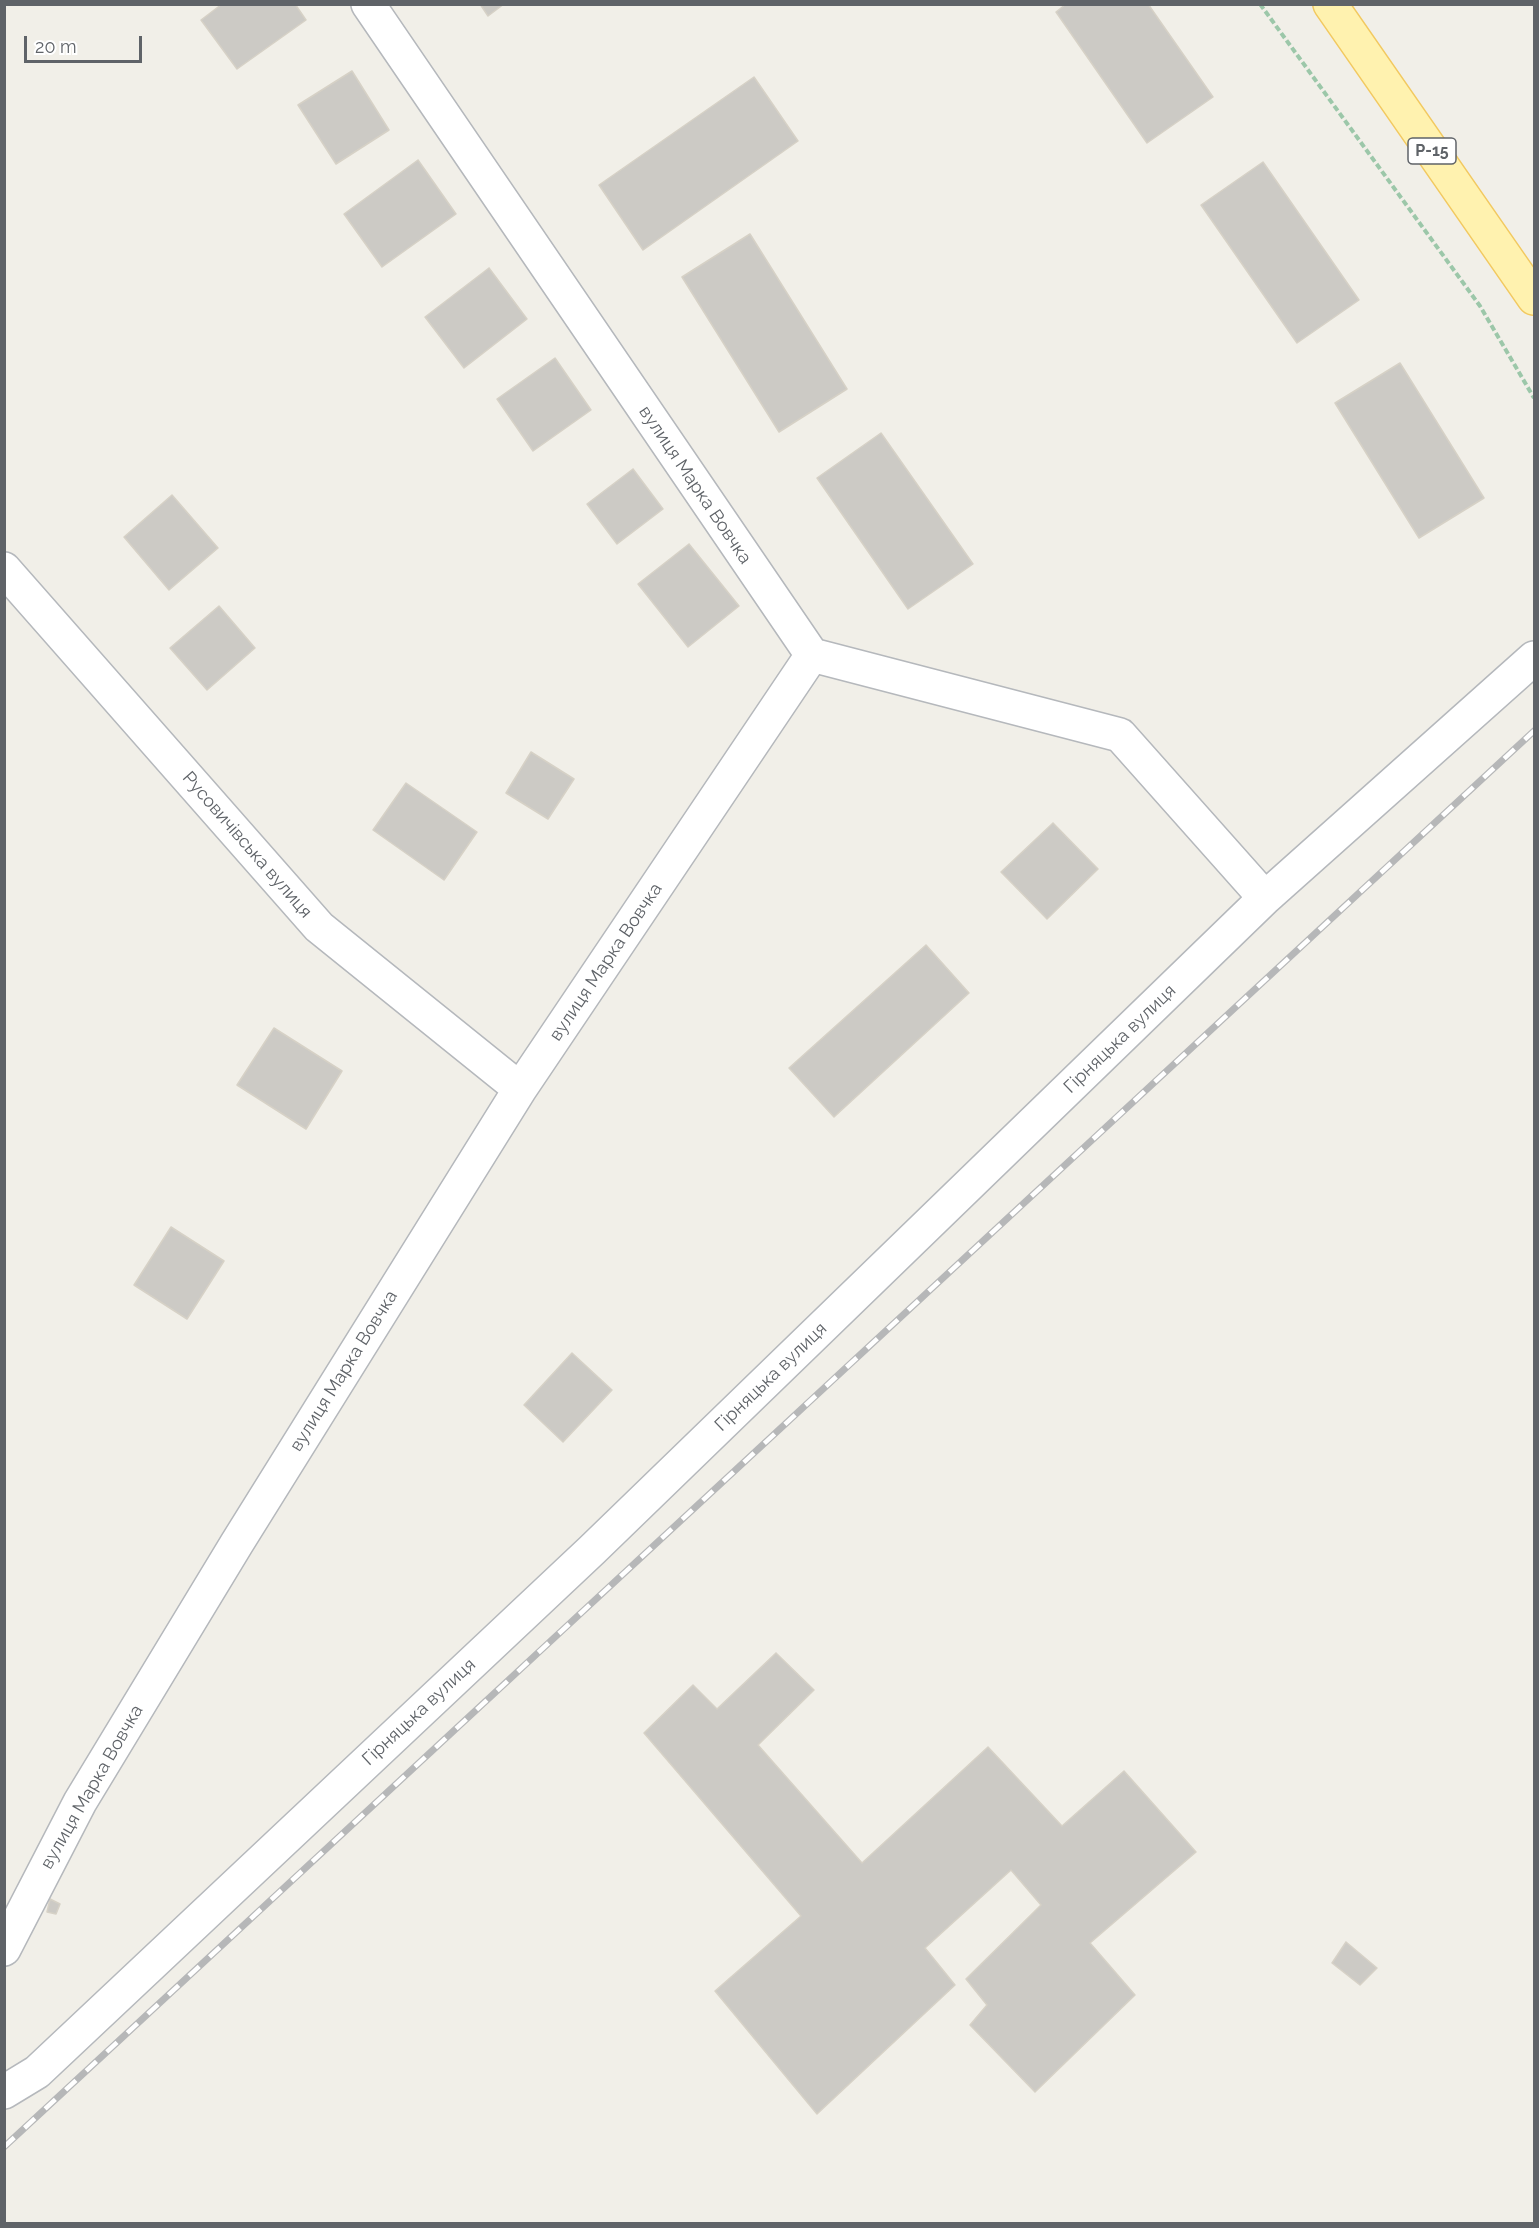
<!DOCTYPE html>
<meta charset="utf-8">
<style>
body{margin:0}
#map{position:relative;width:1539px;height:2228px;overflow:hidden;background:#f1efe8;font-family:Raleway,sans-serif}
canvas{display:block}
.frame{position:absolute;inset:0;border:6px solid #5f6368;pointer-events:none}
.scale{position:absolute;left:24px;top:36px;width:118px;height:27px;box-sizing:border-box;border:3px solid #5f6368;border-top:0;padding-left:8px;font-size:18px;line-height:21px;white-space:nowrap;color:#5f6368;-webkit-text-stroke:4px #fff;paint-order:stroke}
</style>
<div id="map">
<canvas width="1539" height="2228"></canvas>
<div class="frame"></div>
<div class="scale">20 m</div>
</div>
<script>
const ctx = document.querySelector('canvas').getContext('2d');
ctx.lineJoin = 'round';
function fillPath(path, color) {
  ctx.fillStyle = color;
  ctx.fill(path, 'evenodd');
}
function poly(rows) {
  const path = new Path2D();
  for (const r of rows) {
    path.moveTo(r[0], r[1]);
    for (let i = 2; i < r.length; i += 2) path.lineTo(r[i], r[i + 1]);
  }
  return path;
}
function strokePath(path, color, width, dash) {
  ctx.strokeStyle = color;
  ctx.lineWidth = width;
  ctx.lineCap = dash ? 'butt' : 'round';
  ctx.setLineDash(dash || []);
  ctx.stroke(path);
}
function write(font, color, halo, rows, align = 'center') {
  ctx.font = font + ' Raleway,sans-serif';
  ctx.lineWidth = 4.5;
  ctx.setLineDash([]);
  ctx.textBaseline = 'middle';
  ctx.strokeStyle = halo;
  ctx.fillStyle = color;
  for (const [text, x, y, turn = 0] of rows) {
    ctx.save();
    ctx.translate(x, y);
    ctx.rotate((+turn || 0) * Math.PI / 180);
    ctx.textAlign = isNaN(turn) ? turn : align;
    if (halo) ctx.strokeText(text, 0, 0);
    ctx.fillText(text, 0, 0);
    ctx.restore();
  }
}
const building = poly([
 [222,4,295,4,306,20,237,69,201,20,222,4],
 [480,4,504,4,488,16,480,4],
 [1066,4,1148,4,1213,97,1147,143,1056,12,1066,4],
 [352,71,389,130,336,164,298,105,352,71],
 [754,77,798,141,643,250,599,185,754,77],
 [418,160,456,214,382,267,344,214,418,160],
 [1263,162,1359,300,1297,343,1201,205,1263,162],
 [750,234,847,389,779,432,682,277,750,234],
 [489,268,527,319,464,368,425,317,489,268],
 [555,358,591,410,533,451,497,399,555,358],
 [1400,363,1484,498,1419,538,1335,403,1400,363],
 [881,433,973,564,908,609,817,478,881,433],
 [633,469,663,509,617,544,587,504,633,469],
 [172,495,218,548,169,590,124,537,172,495],
 [689,544,739,606,688,647,638,584,689,544],
 [219,606,255,648,207,690,170,648,219,606],
 [531,752,574,779,548,819,506,793,531,752],
 [406,783,477,832,444,880,373,830,406,783],
 [1053,823,1098,869,1047,919,1001,872,1053,823],
 [926,945,969,993,834,1117,789,1068,926,945],
 [274,1028,342,1071,306,1129,237,1085,274,1028],
 [171,1227,224,1261,187,1319,134,1285,171,1227],
 [572,1353,612,1390,563,1442,524,1405,572,1353],
 [776,1653,814,1690,758,1745,862,1863,988,1747,1062,1826,1124,1771,1196,1852,1090,1943,1135,1995,1035,2092,970,2025,987,2005,966,1979,1041,1905,1011,1870,925,1948,955,1985,817,2114,715,1991,801,1916,644,1733,693,1685,717,1709,776,1653],
 [50,1899,60,1904,56,1914,47,1912,50,1899],
 [1346,1942,1377,1968,1360,1985,1332,1963,1346,1942]
]);
const path = poly([
 [1260,4,1480,306,1534,398]
]);
const street = poly([
 [368,4,812,655],
 [4,569,319,927,520,1089],
 [812,655,1120,735,1265,898],
 [4,1949,80,1802,237,1543,520,1089,812,655],
 [4,2092,37,2072,592,1550,1265,898,1534,658]
]);
const primary = poly([
 [1330,4,1534,298]
]);
const rail = poly([
 [4,2147,1534,731]
]);
const shields = [
 [1432,151,48]
];
const shieldNames = [
 ["Р-15",1432,151]
];
const streetNames = [
 ["вулиця Марка Вовчка",695,485,56],
 ["Русовичівська вулиця",247,845,49],
 ["вулиця Марка Вовчка",606,962,-56],
 ["Гірняцька вулиця",1120,1039,-44],
 ["вулиця Марка Вовчка",344,1371,-58],
 ["Гірняцька вулиця",771,1377,-44],
 ["Гірняцька вулиця",419,1712,-43],
 ["вулиця Марка Вовчка",92,1787,-60]
];
fillPath(building, '#cccac5');
strokePath(building, '#d6d1c6', 1.5);
strokePath(street, '#b5b8bc', 36);
strokePath(primary, '#f2c960', 36);
strokePath(path, '#9cc7a9', 4, [6, 3]);
strokePath(street, '#fff', 33);
strokePath(primary, '#fff2af', 33);
strokePath(rail, '#b6b7b8', 7);
strokePath(rail, '#fff', 4.5, [14]);
for (const [x, y, w] of shields) {
  const box = new Path2D();
  box.roundRect(x - w / 2, y - 13, w, 26, 4.5);
  ctx.fillStyle = '#fff';
  ctx.fill(box);
  strokePath(box, '#5f6368', 1.5);
}
write('bold 16px', '#5f6368', null, shieldNames);
write('18px', '#5f6368', '#fff', streetNames);
</script>
